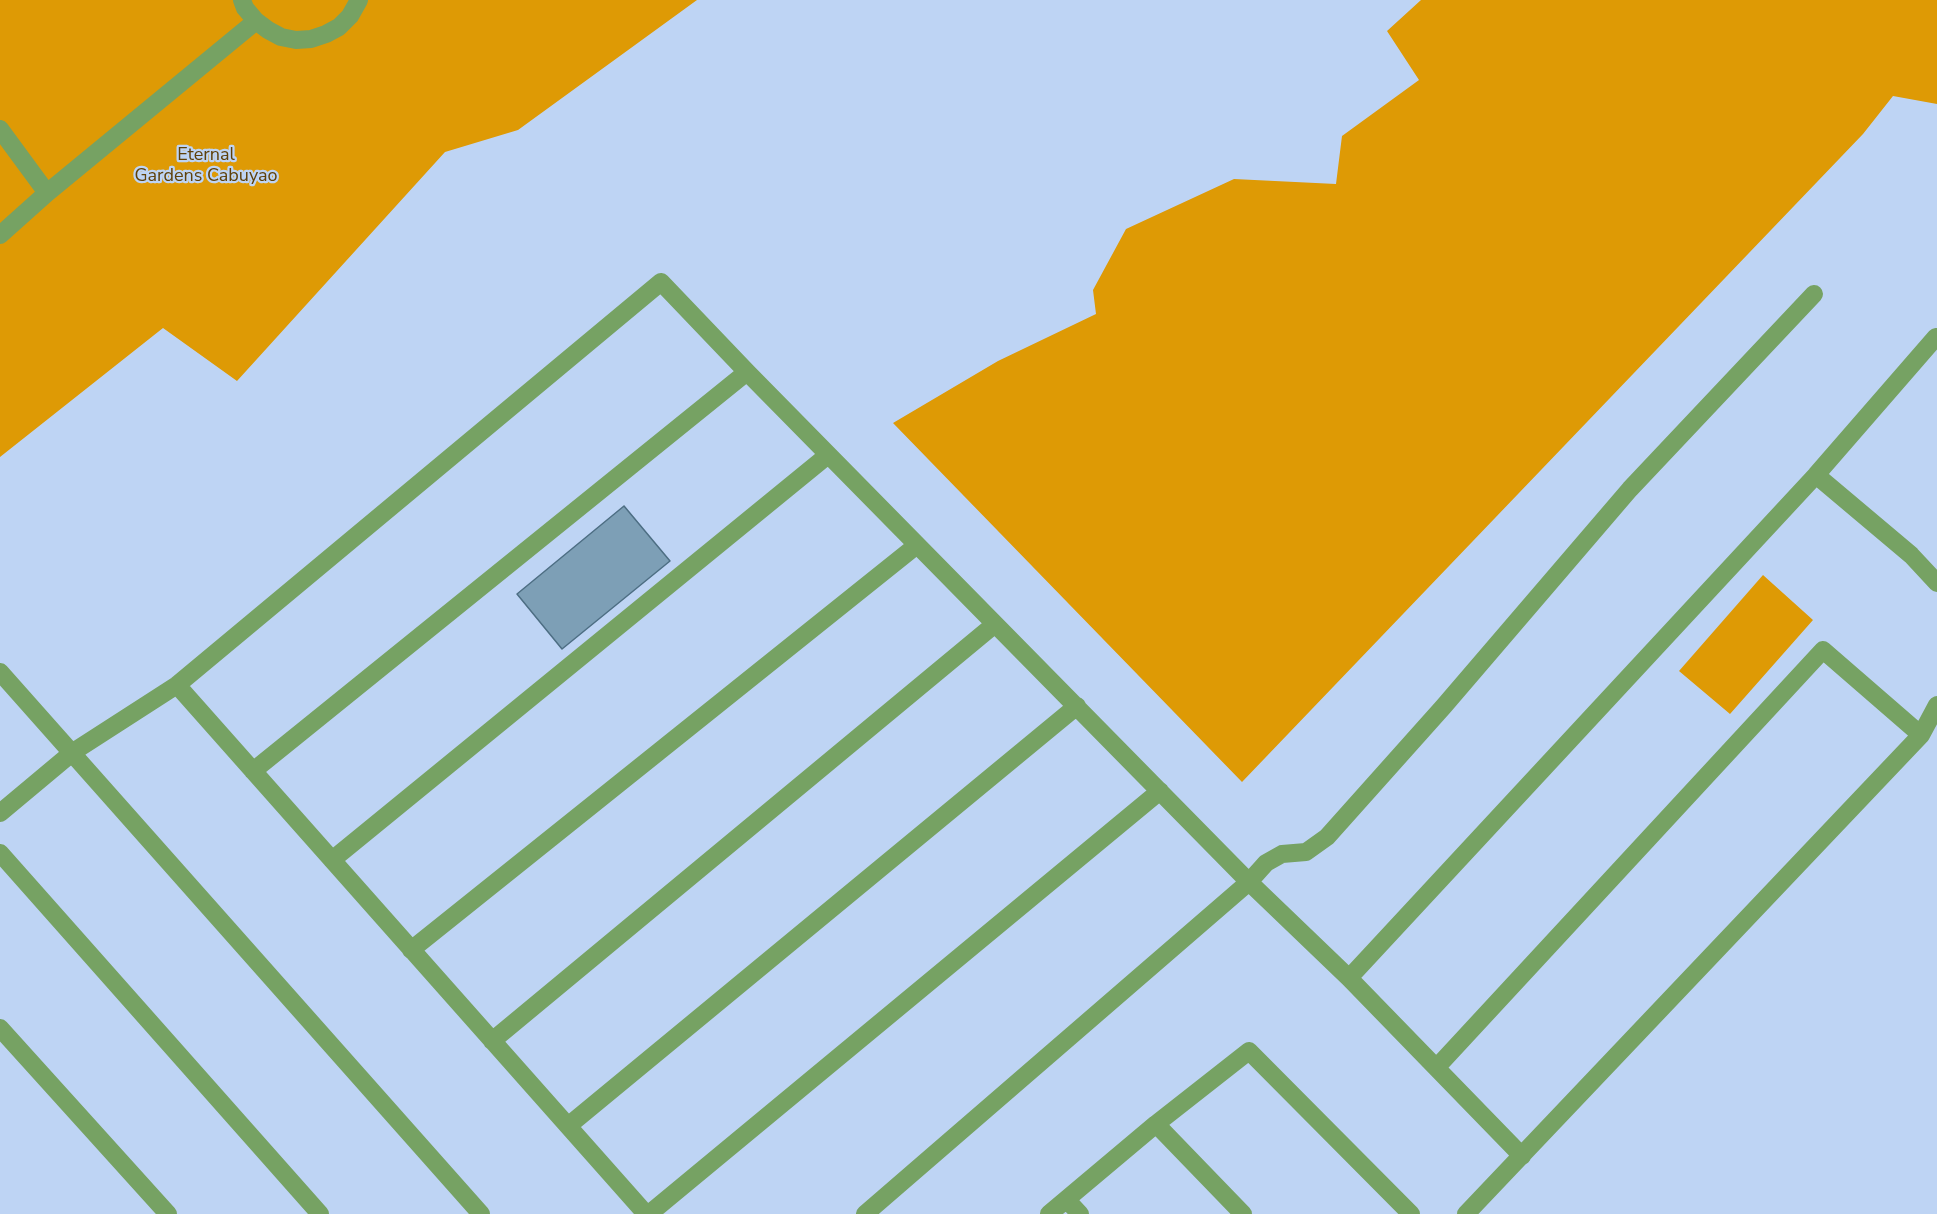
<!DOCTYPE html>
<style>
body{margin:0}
canvas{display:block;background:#bed4f4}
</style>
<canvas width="1937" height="1214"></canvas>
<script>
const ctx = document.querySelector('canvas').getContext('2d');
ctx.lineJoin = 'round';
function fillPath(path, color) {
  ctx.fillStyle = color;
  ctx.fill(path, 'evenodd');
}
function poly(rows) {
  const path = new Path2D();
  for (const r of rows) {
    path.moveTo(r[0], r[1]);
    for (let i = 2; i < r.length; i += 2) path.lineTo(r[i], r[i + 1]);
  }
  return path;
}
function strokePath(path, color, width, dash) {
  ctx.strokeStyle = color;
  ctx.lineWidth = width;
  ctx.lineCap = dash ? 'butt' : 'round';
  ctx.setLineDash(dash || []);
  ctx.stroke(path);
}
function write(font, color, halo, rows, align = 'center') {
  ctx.font = font + ' "Nunito Sans",sans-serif';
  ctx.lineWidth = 4.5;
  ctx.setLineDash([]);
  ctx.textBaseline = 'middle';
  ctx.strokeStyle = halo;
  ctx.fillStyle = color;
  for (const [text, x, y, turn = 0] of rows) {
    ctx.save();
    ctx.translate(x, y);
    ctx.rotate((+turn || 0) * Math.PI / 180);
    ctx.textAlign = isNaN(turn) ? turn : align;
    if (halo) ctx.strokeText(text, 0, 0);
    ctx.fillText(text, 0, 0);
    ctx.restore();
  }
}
const green = poly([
 [0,0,697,0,518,130,445,152,237,381,163,328,0,457],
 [1421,0,1937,0,1937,104,1893,96,1863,134,1242,782,893,423,998,361,1096,314,1093,290,1126,229,1234,179,1336,184,1342,136,1419,80,1387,31],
 [1763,575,1813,620,1730,714,1679,671]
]);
const building = poly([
 [624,506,670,561,562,649,517,594,624,506]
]);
const minor = poly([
 [242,0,245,8,256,21,268,30,281,37,296,40,311,39,326,34,339,27,350,16,359,0],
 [0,129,47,193],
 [0,235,47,193,256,21],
 [1816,475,1911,555,1937,583],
 [0,672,481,1214],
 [177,685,646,1214],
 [253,771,747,372],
 [0,813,73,752,177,685,661,282,747,372,1249,882,1349,978,1522,1156],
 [0,853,320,1214],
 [332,860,828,455],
 [411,950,917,545],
 [1349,978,1816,475,1936,337],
 [0,1028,168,1214],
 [492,1041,995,624],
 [1437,1067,1823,650,1921,735],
 [1156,1124,1243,1214],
 [568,1126,1077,706],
 [1067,1200,1080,1214],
 [649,1214,1160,791],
 [865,1214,1249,882,1266,863,1282,854,1306,852,1327,837,1444,706,1630,489,1814,294],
 [1049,1214,1156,1124,1249,1051,1411,1214],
 [1466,1214,1921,735,1937,705]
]);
const parkNames = [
 ["Eternal",206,156],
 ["Gardens Cabuyao",206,177]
];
fillPath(green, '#de9a05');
fillPath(building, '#7d9fb6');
strokePath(building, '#4d6e83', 1.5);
strokePath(minor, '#76a263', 18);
write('18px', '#5e4009', '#bed4f4', parkNames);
</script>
